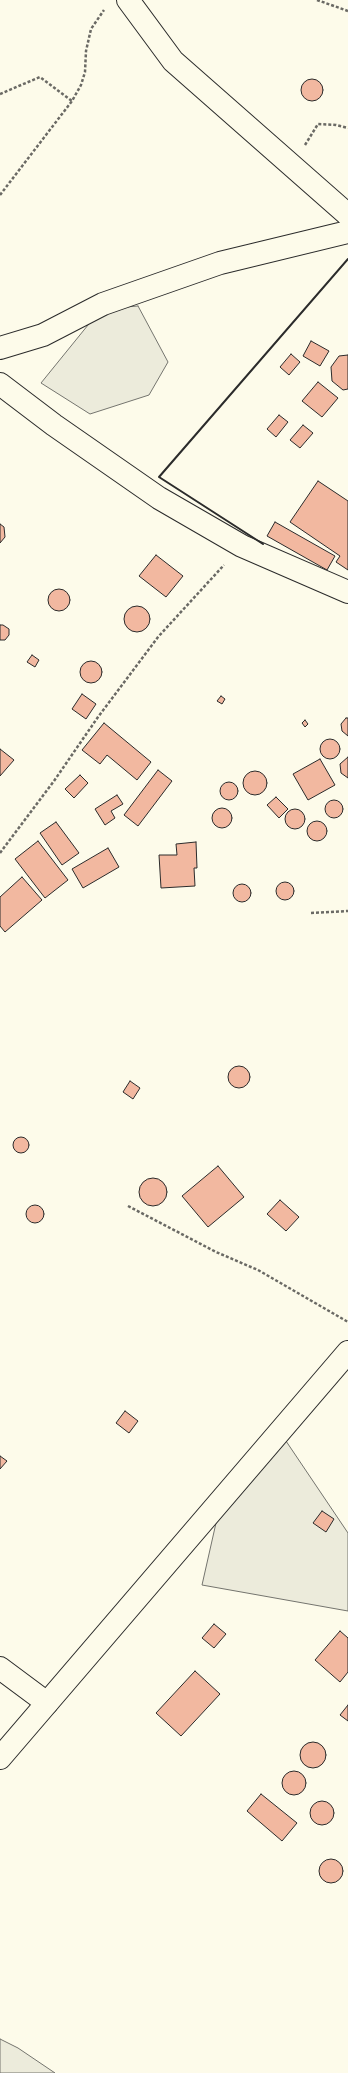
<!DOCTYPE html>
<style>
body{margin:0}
canvas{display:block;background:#fdfbea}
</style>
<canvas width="348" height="2073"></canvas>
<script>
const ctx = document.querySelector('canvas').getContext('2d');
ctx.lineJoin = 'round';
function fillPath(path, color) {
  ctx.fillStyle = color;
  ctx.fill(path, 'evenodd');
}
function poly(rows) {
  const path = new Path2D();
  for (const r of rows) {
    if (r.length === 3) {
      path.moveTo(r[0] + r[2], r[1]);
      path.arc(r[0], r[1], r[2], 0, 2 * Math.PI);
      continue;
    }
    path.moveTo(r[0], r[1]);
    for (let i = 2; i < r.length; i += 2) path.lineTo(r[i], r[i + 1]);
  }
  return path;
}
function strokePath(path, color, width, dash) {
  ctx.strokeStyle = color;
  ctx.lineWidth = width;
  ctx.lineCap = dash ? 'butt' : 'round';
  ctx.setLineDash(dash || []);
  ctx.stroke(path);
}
const green = poly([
 [138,306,168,362,149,395,90,414,41,383,101,309,138,306],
 [286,1441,348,1533,348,1611,202,1585,216,1523,286,1441],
 [0,2039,18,2048,55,2073,0,2073,0,2039]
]);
const building = poly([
 [312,90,11],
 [311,341,329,351,320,366,303,356,311,341],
 [291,354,300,362,289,375,280,367,291,354],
 [348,355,348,389,343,390,332,381,331,367,339,356,348,355],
 [318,382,338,398,322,417,302,401,318,382],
 [279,415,288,422,276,437,267,429,279,415],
 [303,425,313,433,300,448,290,440,303,425],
 [318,481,348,501,348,570,336,562,340,556,290,522,318,481],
 [275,522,335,556,327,570,267,536,275,522],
 [0,524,4,527,5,537,0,543,0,524],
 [156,555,183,576,166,597,139,576,156,555],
 [59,600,11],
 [137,619,13],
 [0,625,3,625,9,629,9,635,5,640,0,640,0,625],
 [32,655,39,660,35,667,27,662,32,655],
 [91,672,11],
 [82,694,96,704,86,719,72,709,82,694],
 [221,696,225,699,222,704,217,701,221,696],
 [346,718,348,718,348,736,342,731,341,724,346,718],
 [305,720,308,724,305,727,302,723,305,720],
 [104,723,151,762,137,780,107,755,100,764,82,750,104,723],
 [330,749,10],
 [0,749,14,760,0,776,0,749],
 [348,757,348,778,341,773,340,764,348,757],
 [320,759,335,785,308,800,293,774,320,759],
 [158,770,172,781,138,826,124,815,158,770],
 [255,783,12],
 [80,775,88,783,74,798,65,789,80,775],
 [229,791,9],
 [117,795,123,804,111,811,115,818,105,825,95,809,117,795],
 [276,797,288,809,279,818,267,805,276,797],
 [334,809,9],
 [222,818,10],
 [295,819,10],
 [317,831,10],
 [56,822,79,853,62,865,40,833,56,822],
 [38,841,68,880,45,898,15,859,38,841],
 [196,842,197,868,194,868,195,886,161,888,159,855,177,855,176,844,196,842],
 [108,848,119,867,83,888,72,869,108,848],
 [22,877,42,900,5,932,0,926,0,897,22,877],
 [285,891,9],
 [242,893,9],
 [239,1077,11],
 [130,1081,140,1088,133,1099,123,1092,130,1081],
 [21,1145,8],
 [218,1166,244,1197,208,1227,182,1196,218,1166],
 [153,1192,14],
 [280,1200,299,1217,286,1231,267,1214,280,1200],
 [35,1214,9],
 [125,1411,138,1421,129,1433,116,1423,125,1411],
 [0,1456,7,1461,0,1469,0,1456],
 [322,1511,334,1519,326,1532,313,1523,322,1511],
 [214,1624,226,1634,214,1648,202,1638,214,1624],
 [340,1631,348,1638,348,1672,340,1682,315,1660,340,1631],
 [195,1671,220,1694,181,1736,156,1713,195,1671],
 [348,1705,348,1721,340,1715,348,1705],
 [313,1755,13],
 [294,1783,12],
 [261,1794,297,1823,282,1841,247,1811,261,1794],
 [322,1813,12],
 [331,1871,12]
]);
const path = poly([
 [317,0,348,11],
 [0,94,40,77,72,101],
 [305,145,318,124,336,125,348,128],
 [0,195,72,101,81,85,85,72,86,51,91,29,104,10],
 [0,853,54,781,98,717,158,637,224,565],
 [311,913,348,911],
 [128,1206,216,1252,258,1270,348,1322]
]);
const street = poly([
 [128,0,173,61,348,215],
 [0,348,43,335,103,304,220,263,348,232],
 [0,384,54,425,159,498,242,546,348,592],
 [0,1668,47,1703]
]);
const secondary = poly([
 [0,1758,348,1352]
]);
const wall = poly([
 [263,544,159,477,348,259]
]);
fillPath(green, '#ecebdb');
strokePath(green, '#74746e', 1);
fillPath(building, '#f2b8a0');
strokePath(building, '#2b2b2b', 1);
strokePath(street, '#2b2b2b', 24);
strokePath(secondary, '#2b2b2b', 24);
strokePath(path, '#6a6964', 2.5, [3, 2]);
strokePath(street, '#fdfbea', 22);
strokePath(secondary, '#fdfbea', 22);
strokePath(wall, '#2b2b2b', 2);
</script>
